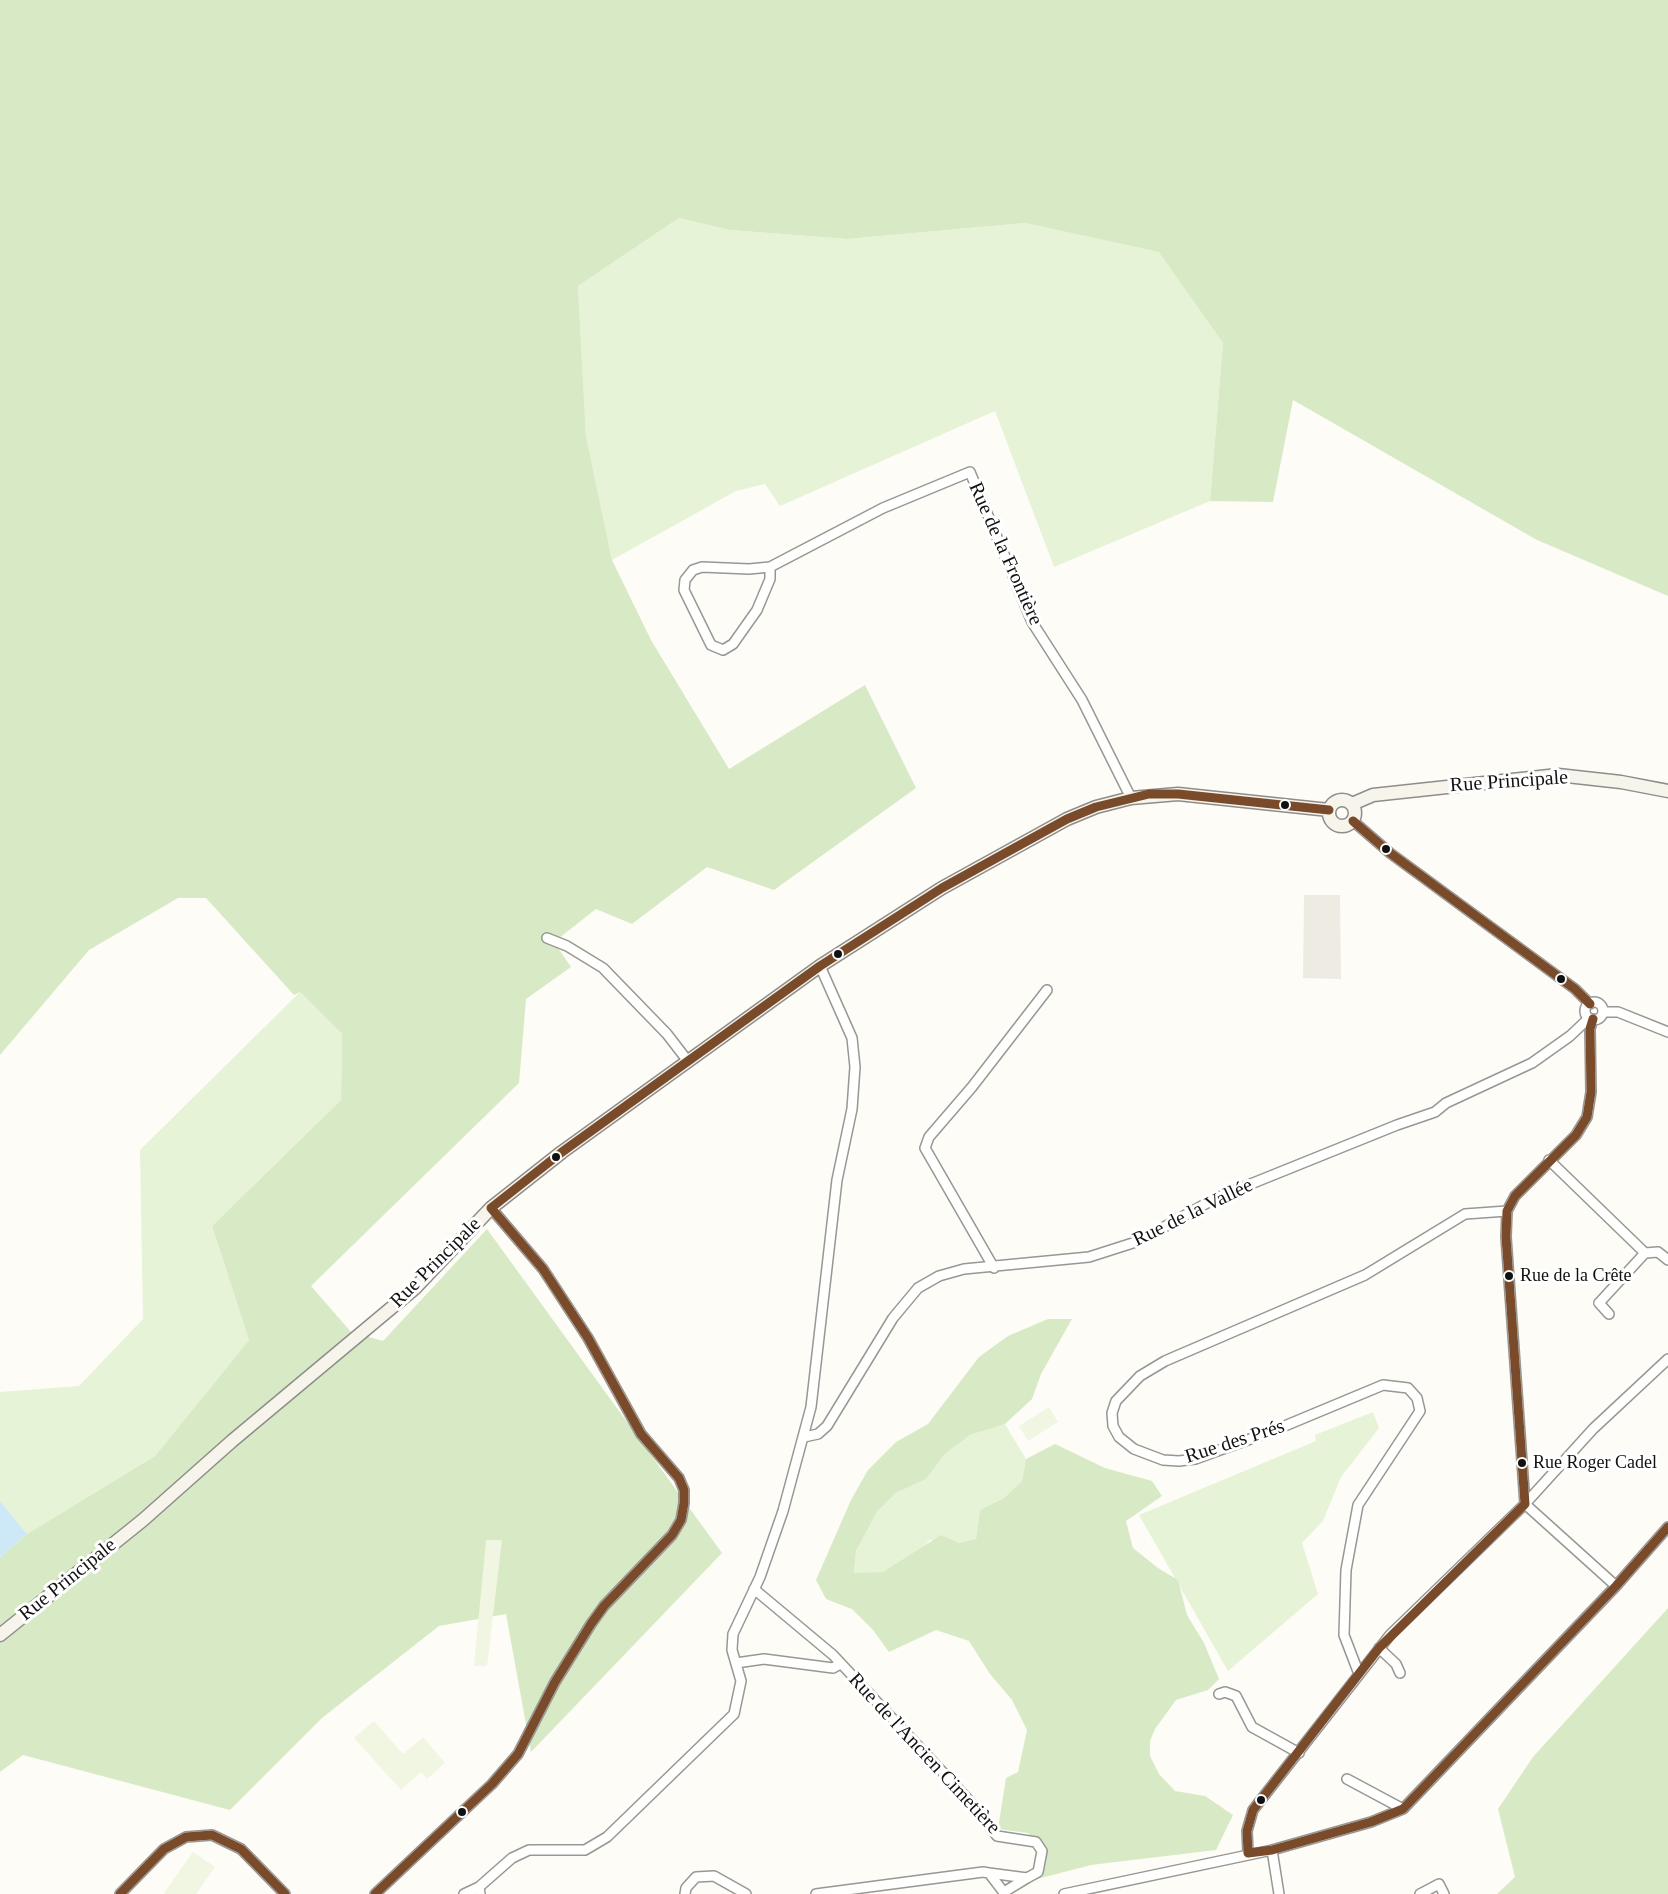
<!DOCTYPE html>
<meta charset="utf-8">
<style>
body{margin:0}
canvas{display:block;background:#fdfcf7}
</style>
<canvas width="1668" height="1894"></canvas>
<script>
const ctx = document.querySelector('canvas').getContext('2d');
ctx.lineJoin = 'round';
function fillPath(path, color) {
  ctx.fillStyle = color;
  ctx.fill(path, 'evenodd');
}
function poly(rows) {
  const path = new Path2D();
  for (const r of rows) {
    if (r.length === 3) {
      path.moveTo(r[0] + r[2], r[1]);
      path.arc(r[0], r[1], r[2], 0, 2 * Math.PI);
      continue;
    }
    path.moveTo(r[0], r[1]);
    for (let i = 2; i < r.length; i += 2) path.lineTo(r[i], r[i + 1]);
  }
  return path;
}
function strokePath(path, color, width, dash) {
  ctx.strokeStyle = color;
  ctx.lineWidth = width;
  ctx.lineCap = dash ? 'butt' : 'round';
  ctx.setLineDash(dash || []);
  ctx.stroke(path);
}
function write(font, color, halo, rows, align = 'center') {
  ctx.font = font + ' "Times New Roman",serif';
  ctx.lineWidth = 6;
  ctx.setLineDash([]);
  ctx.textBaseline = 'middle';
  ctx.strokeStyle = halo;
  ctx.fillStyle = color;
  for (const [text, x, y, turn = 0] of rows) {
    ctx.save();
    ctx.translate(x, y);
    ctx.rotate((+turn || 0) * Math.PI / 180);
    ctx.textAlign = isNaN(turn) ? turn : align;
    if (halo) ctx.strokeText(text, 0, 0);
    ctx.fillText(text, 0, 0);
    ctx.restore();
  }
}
const green = poly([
 [679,218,730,230,847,239,1025,223,1160,252,1223,343,1210,501,1054,567,995,411,780,506,765,484,736,491,612,560,586,436,578,286],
 [300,992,342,1034,341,1100,212,1226,249,1340,155,1456,27,1534,0,1501,0,1392,79,1386,143,1319,140,1150],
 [1373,1412,1379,1428,1341,1477,1323,1521,1302,1543,1318,1594,1228,1671,1139,1515,1316,1441,1315,1435],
 [1005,1424,1026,1459,1022,1481,1004,1498,980,1510,976,1539,959,1543,930,1540,918,1552,883,1572,854,1574,856,1551,877,1512,896,1493,926,1479,945,1454,970,1435]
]);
const forest = poly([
 [0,0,1668,0,1668,596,1537,540,1293,400,1273,502,1210,501,1223,343,1159,252,1025,223,847,239,730,230,679,218,578,286,586,436,612,560,651,640,729,769,865,685,916,788,774,890,707,867,632,924,596,909,554,942,571,967,526,999,519,1083,311,1286,351,1332,383,1341,487,1229,722,1553,531,1752,506,1614,439,1626,322,1718,230,1810,23,1755,0,1772,0,1557,27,1534,155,1456,249,1340,212,1226,341,1100,342,1034,300,992,294,995,206,898,178,898,89,950,0,1055],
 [1048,1319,1072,1319,1041,1374,1032,1399,1005,1424,970,1435,945,1454,926,1479,896,1493,877,1512,856,1551,854,1573,883,1572,941,1535,959,1543,976,1539,980,1510,1004,1498,1022,1481,1026,1459,1055,1444,1105,1468,1152,1481,1162,1496,1126,1521,1133,1548,1158,1568,1178,1580,1187,1615,1204,1643,1219,1679,1208,1690,1176,1700,1155,1729,1150,1741,1150,1756,1159,1774,1175,1791,1205,1796,1233,1815,1216,1850,1091,1865,1037,1879,1042,1848,1028,1833,998,1829,1006,1778,1018,1772,1027,1730,1012,1700,990,1674,969,1641,936,1630,889,1652,873,1630,852,1609,826,1599,816,1580,851,1500,868,1470,896,1442,928,1424,979,1357,1008,1336],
 [1668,1608,1668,1894,1497,1894,1515,1877,1498,1809,1533,1757]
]);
const pitch = poly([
 [1049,1407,1058,1422,1028,1441,1019,1426],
 [486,1540,502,1540,487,1666,474,1666],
 [374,1721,403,1754,423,1737,445,1763,427,1779,421,1772,401,1790,354,1738],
 [193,1852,215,1867,196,1894,166,1894,164,1893]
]);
const plaza = poly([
 [1304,895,1340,895,1341,979,1303,978]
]);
const water = poly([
 [0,1501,27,1534,0,1557]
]);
const street = poly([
 [770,567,770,579,757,610,733,644,723,650,711,645,684,590,685,580,693,570,702,567,749,569,770,567,883,508,970,472,1032,622,1082,700,1131,798],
 [1353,821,1390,853,1575,989,1590,1004],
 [547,938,567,946,603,968,667,1034,687,1060],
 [1594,1011,9],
 [1603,1012,1618,1012,1668,1032],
 [1549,1160,1645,1253,1658,1252,1668,1260],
 [994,1268,925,1148,929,1137,972,1087,1047,990],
 [1609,1314,1599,1303,1645,1253],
 [804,1437,818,1434,827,1426,893,1318,918,1288,939,1276,964,1269,1089,1257,1139,1241,1216,1198,1397,1125,1435,1112,1446,1103,1532,1063,1570,1036,1589,1018],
 [1525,1504,1506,1237,1507,1211,1515,1196,1576,1135,1587,1117,1591,1092,1590,1029,1593,1019],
 [1525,1504,1616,1586],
 [754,1589,833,1655,966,1797,997,1836,1036,1842,1042,1851,1038,1872,1027,1878,989,1873],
 [1379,1648,1396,1664,1400,1673],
 [736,1663,764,1659,833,1668,840,1664],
 [1359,1674,1344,1635,1346,1570,1358,1505,1420,1411,1417,1398,1408,1388,1383,1385,1275,1430,1195,1459,1179,1461,1163,1460,1134,1449,1119,1437,1113,1426,1112,1413,1116,1401,1140,1376,1165,1361,1365,1275,1465,1214,1507,1211],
 [1219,1694,1225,1692,1236,1696,1252,1727,1299,1753],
 [1347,1779,1403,1809],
 [1272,1850,1279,1894],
 [1248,1853,1247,1831,1253,1810,1390,1635,1525,1504,1593,1429,1668,1359],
 [479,1887,512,1858,529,1850,585,1850,607,1837,734,1714,741,1681,732,1650,733,1634,760,1577,783,1511,811,1407,837,1180,852,1109,855,1067,852,1038,820,966],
 [1004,1892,1027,1878],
 [120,1894,164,1849,186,1837,212,1835,241,1849,285,1894],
 [375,1894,492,1784,518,1754,555,1682,591,1624,604,1606,672,1535,681,1520,684,1503,684,1490,679,1478,641,1434,588,1338,543,1269,491,1208],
 [464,1894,479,1887,480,1894],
 [685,1894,686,1888,696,1877,714,1876,746,1894],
 [816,1894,983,1872,989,1873,1005,1894],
 [1064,1894,1272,1850,1371,1822,1403,1809,1616,1586,1668,1527],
 [1420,1894,1439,1884,1444,1894]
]);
const secondary = poly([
 [1342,813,13],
 [1352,804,1373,795,1558,775,1621,782,1668,791],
 [0,1635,143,1520,232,1441,414,1289,491,1208,562,1152,820,966,942,888,1067,819,1096,807,1131,798,1178,794,1329,810]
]);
const bus1 = poly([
 [1353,821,1390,853,1575,989,1590,1004],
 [1593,1019,1590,1029,1591,1092,1587,1117,1576,1135,1515,1196,1507,1211,1506,1237,1525,1504,1379,1648,1253,1810,1247,1831,1248,1853,1272,1850,1371,1822,1403,1809,1616,1586,1668,1527],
 [491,1208,562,1152,820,966,942,888,1067,819,1096,807,1149,794,1178,794,1329,810],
 [120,1894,164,1849,186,1837,212,1835,241,1849,285,1894],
 [375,1894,492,1784,518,1754,555,1682,591,1624,604,1606,672,1535,681,1520,684,1503,684,1490,679,1478,641,1434,588,1338,543,1269,491,1208]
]);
const markers = [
 [1285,805,5,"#111"],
 [1386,849,5,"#111"],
 [838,954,5,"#111"],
 [1561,979,5,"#111"],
 [556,1157,5,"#111"],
 [1509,1276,5,"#111"],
 [1522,1463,5,"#111"],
 [1261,1800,5,"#111"],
 [462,1812,5,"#111"]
];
const busNames = [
 ["Rue de la Crête",1520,1276],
 ["Rue Roger Cadel",1533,1463]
];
const streetNames = [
 ["Rue de la Frontière",1005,554,66],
 ["Rue Principale",1509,782,-4],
 ["Rue de la Vallée",1193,1213,-26],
 ["Rue Principale",436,1263,-45],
 ["Rue des Prés",1235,1442,-18],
 ["Rue Principale",68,1580,-39],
 ["Rue de l'Ancien Cimetière",924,1754,47]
];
fillPath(green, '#e7f3d7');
fillPath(forest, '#d8eac5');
fillPath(pitch, '#f0f6e1');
fillPath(plaza, '#edebe2');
fillPath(water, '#cde8f7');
strokePath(street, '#979795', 12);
strokePath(secondary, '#8e8d8b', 15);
strokePath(street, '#fffffe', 9);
strokePath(secondary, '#f6f4eb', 12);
strokePath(bus1, '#7a4b2a', 9);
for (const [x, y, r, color] of markers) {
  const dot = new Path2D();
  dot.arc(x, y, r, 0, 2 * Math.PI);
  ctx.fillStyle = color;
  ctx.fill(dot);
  strokePath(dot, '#fff', 2);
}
write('18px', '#111', '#fff', busNames, 'left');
write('20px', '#111', '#fff', streetNames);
</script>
